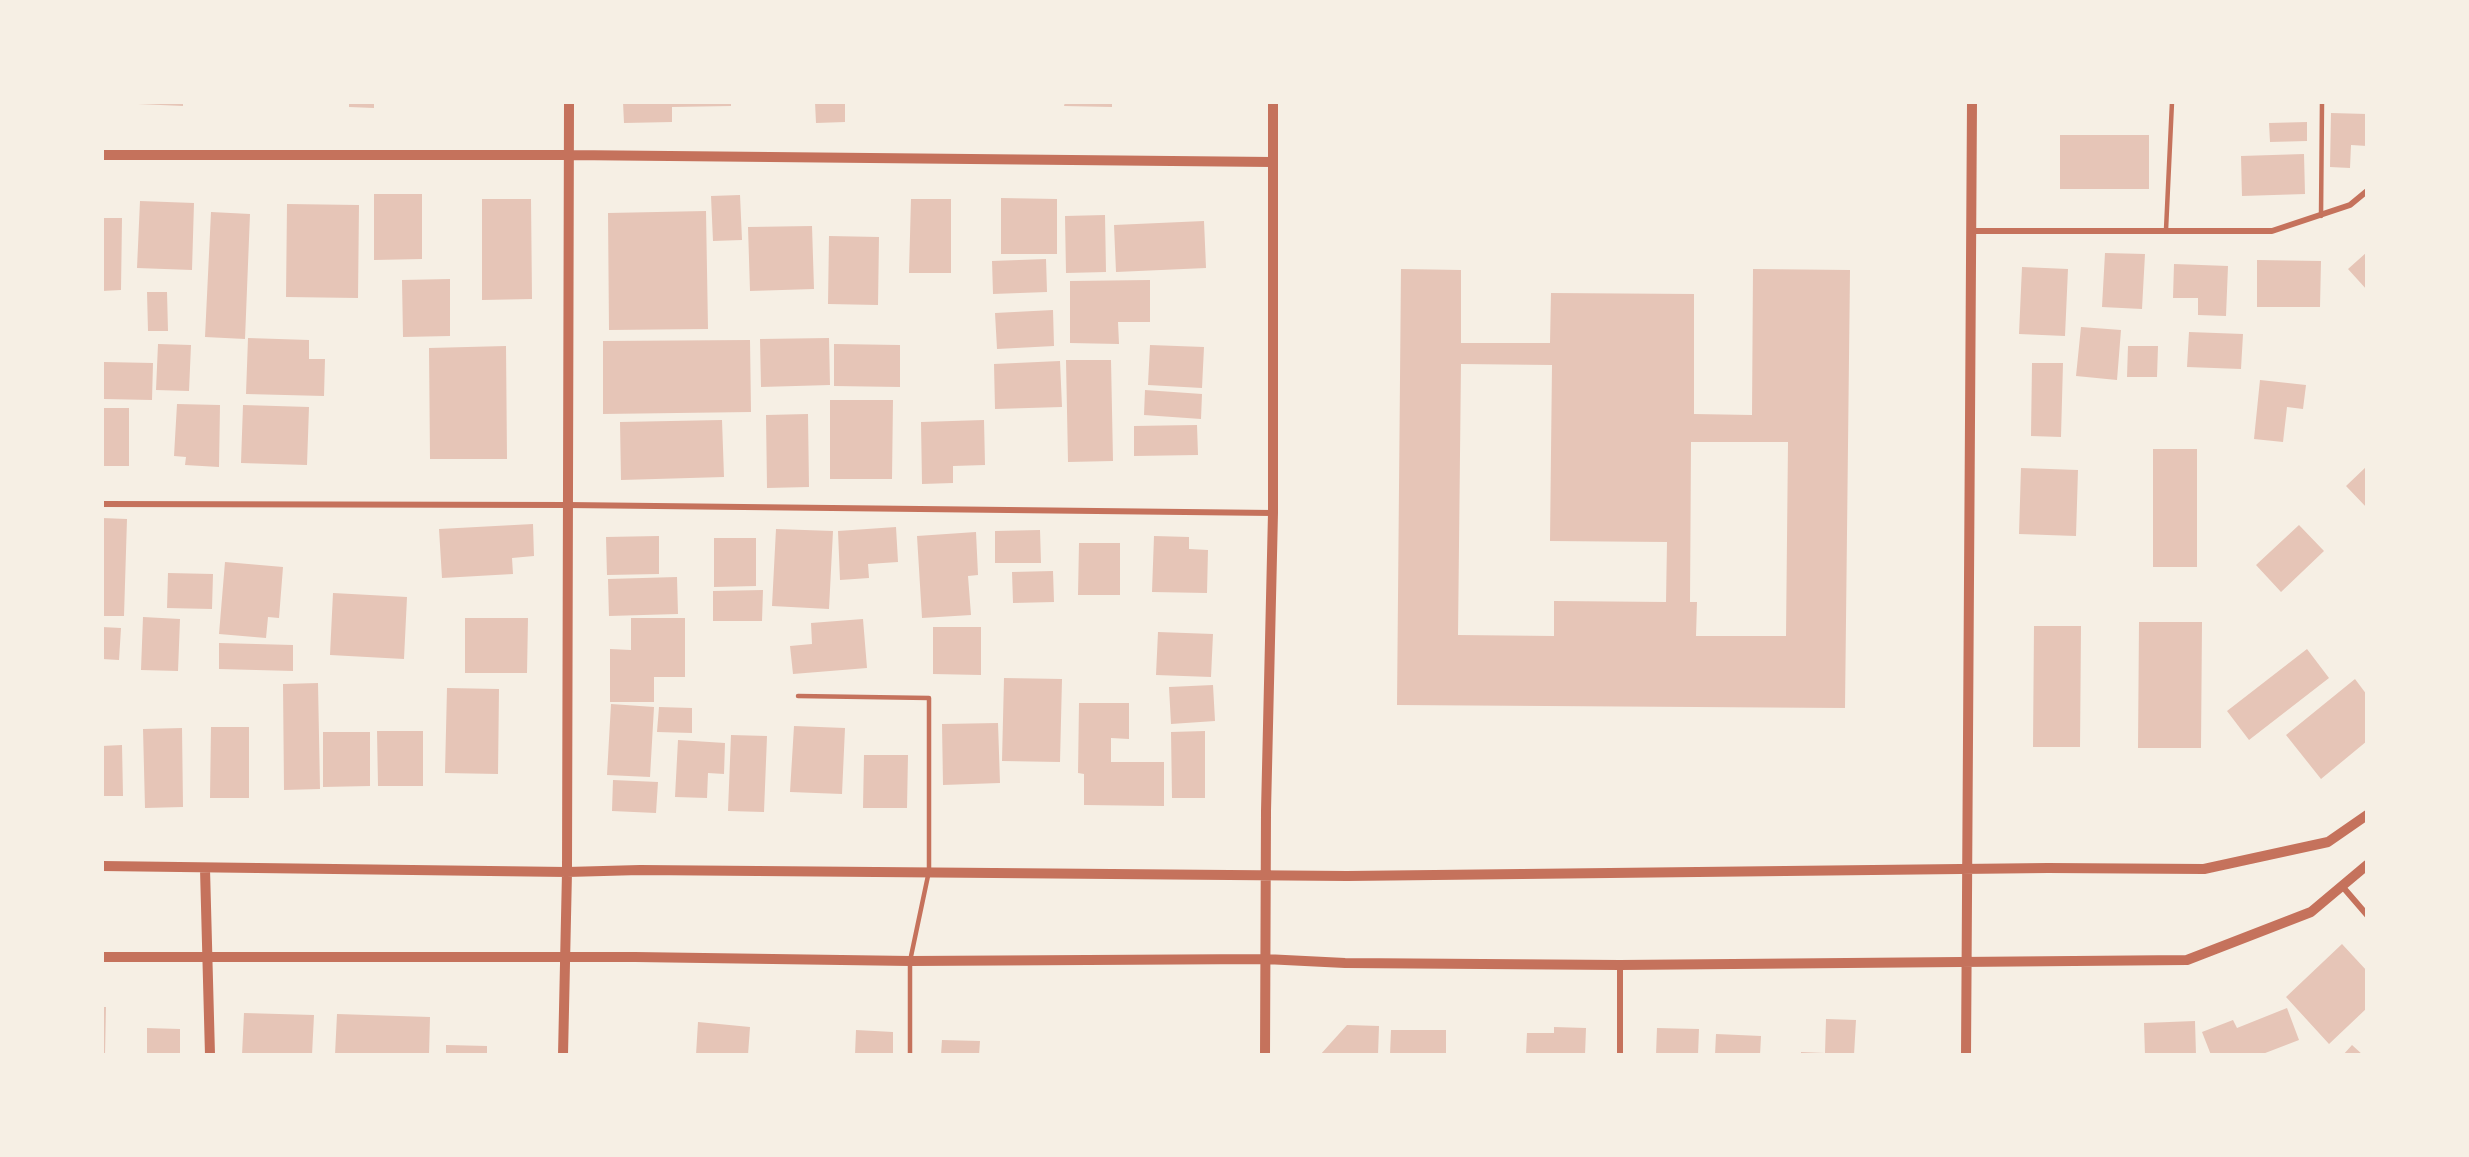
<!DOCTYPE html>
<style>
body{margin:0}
#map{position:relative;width:2469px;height:1157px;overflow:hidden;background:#f6efe4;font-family:Helvetica,sans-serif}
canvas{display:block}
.frame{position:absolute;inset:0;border:104px solid #f6efe4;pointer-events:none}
</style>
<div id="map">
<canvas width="2469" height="1157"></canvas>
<div class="frame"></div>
</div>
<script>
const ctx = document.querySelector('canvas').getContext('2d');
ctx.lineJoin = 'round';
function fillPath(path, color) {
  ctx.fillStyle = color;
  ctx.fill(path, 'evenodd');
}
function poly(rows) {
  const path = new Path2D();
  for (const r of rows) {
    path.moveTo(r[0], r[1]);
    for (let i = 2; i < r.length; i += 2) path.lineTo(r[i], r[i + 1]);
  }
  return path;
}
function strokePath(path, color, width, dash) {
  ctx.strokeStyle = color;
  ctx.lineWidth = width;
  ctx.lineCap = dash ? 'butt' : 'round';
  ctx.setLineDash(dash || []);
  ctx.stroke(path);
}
const building = poly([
 [138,102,183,102,183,106,138,104],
 [349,102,374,102,374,108,349,107],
 [623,102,731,102,731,106,672,107,672,122,624,123],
 [815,102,845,102,845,122,816,123],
 [1065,102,1112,102,1112,107,1064,106],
 [2331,113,2367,114,2367,146,2351,145,2350,168,2330,167],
 [2307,122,2307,141,2270,142,2269,123],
 [2060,135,2149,135,2149,189,2060,189],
 [2304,154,2305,194,2242,196,2241,156],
 [374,194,422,194,422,259,374,260],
 [740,195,742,240,713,241,711,196],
 [1001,198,1057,199,1057,254,1001,254],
 [482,199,531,199,532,299,482,300],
 [911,199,951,199,951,273,909,273],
 [140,201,194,203,192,270,137,268],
 [287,204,359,205,358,298,286,297],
 [706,211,708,329,609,330,608,213],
 [211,212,250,214,245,339,205,337],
 [1105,215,1106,272,1066,273,1065,216],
 [102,218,122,218,121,290,102,291],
 [1204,221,1206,268,1116,272,1114,225],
 [812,226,814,289,750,291,748,227],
 [829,236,879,237,878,305,828,304],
 [2367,252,2367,290,2348,269],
 [2105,253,2145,254,2142,309,2102,307],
 [1046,259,1047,292,993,294,992,261],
 [2257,260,2321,261,2320,307,2257,307],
 [2174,264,2228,266,2226,316,2198,315,2198,298,2173,298],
 [2022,267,2068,269,2065,336,2019,334],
 [1401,269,1461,270,1461,343,1550,343,1551,293,1694,294,1694,414,1752,415,1753,269,1850,270,1845,708,1397,705],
 [1461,364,1552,365,1550,541,1667,542,1666,602,1554,601,1554,636,1458,635],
 [1691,442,1788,442,1786,636,1696,636,1697,602,1690,602],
 [450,279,450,336,403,337,402,280],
 [1150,280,1150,322,1118,322,1119,344,1070,343,1070,281],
 [147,292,167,292,168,331,148,331],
 [1053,310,1054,346,997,349,995,313],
 [2081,327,2121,330,2117,380,2076,376],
 [2189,332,2243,334,2241,369,2187,367],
 [248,338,309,340,309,359,325,359,324,396,246,394],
 [829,338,830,385,761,387,760,339],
 [750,340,751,412,603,414,603,341],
 [158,344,191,345,189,391,156,390],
 [834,344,900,345,900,387,834,386],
 [1150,345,1204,347,1202,388,1148,385],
 [506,346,507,459,430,459,429,348],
 [2128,346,2158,346,2157,377,2127,377],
 [1066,360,1111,360,1113,461,1068,462],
 [1060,361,1062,407,995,409,994,364],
 [104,362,153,363,152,400,104,399],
 [2032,363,2063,363,2061,437,2031,436],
 [2260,380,2306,385,2303,409,2287,407,2283,442,2254,439],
 [1145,390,1202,394,1201,419,1144,415],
 [830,400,893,400,892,479,830,479],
 [177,404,220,405,219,467,185,465,186,457,174,456],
 [243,405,309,407,307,465,241,463],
 [102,408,129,408,129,466,102,466],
 [808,414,809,487,767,488,766,415],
 [722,420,724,477,621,480,620,422],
 [984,420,985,465,953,466,953,483,922,484,921,422],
 [1197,425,1198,455,1134,456,1134,426],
 [2153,449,2197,449,2197,567,2153,567],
 [2367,466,2367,508,2346,486],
 [2021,468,2078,470,2076,536,2019,534],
 [102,518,127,519,124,616,102,616],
 [533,524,534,556,512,558,513,574,442,578,439,529],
 [2299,525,2324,551,2281,592,2256,565],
 [896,527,898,562,868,564,869,578,840,580,838,531],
 [776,529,833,531,829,609,772,606],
 [1040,530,1041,563,995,563,995,531],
 [976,532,978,575,968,576,971,615,922,618,917,536],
 [659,536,659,574,607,575,606,537],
 [1154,536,1189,537,1189,549,1208,550,1207,593,1152,592],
 [714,538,756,538,756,586,714,587],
 [1079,543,1120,543,1120,595,1078,595],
 [225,562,283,567,279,618,268,617,266,638,219,634],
 [1053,571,1054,602,1013,603,1012,572],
 [168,573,213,574,212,609,167,608],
 [677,577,678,614,609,616,608,579],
 [763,590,762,621,713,621,713,591],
 [333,593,407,597,404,659,330,655],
 [143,617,180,619,178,671,141,670],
 [465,618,528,618,527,673,465,673],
 [631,618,685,618,685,677,654,677,654,702,610,702,610,649,631,650],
 [863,619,867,668,793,674,790,646,812,644,811,623],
 [2139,622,2202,622,2201,748,2138,748],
 [2034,626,2081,626,2080,747,2033,747],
 [102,627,121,628,119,660,102,659],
 [933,627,981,627,981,675,933,674],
 [1158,632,1213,634,1211,677,1156,675],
 [219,643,293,645,293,671,219,669],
 [2307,649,2329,678,2249,740,2227,711],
 [1004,678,1062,679,1060,762,1002,761],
 [2355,679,2367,695,2367,741,2321,779,2286,735],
 [318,683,320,789,284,790,283,684],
 [1213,685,1215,721,1171,724,1169,687],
 [447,688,499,689,498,774,445,773],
 [1079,703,1129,703,1129,739,1111,738,1111,762,1164,762,1164,806,1084,805,1084,774,1078,773],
 [611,704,654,707,650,777,607,775],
 [659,707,692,708,692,733,657,732],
 [998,723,1000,783,943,785,942,724],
 [794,726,845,728,842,794,790,792],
 [211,727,249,727,249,798,210,798],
 [182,728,183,807,145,808,143,729],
 [377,731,423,731,423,786,378,786],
 [1205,731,1205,798,1172,798,1171,732],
 [323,732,370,732,370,786,323,787],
 [731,735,767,736,764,812,728,811],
 [678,740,725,743,724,774,708,773,707,798,675,797],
 [122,745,123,796,102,796,102,746],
 [864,755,908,755,907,808,863,808],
 [613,780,658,782,656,813,612,811],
 [2342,944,2367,971,2367,1008,2329,1044,2286,997],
 [102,1007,106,1007,105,1055,102,1055],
 [2287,1008,2299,1040,2260,1055,2211,1055,2202,1032,2233,1020,2237,1028],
 [244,1013,314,1015,312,1055,242,1055],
 [337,1014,430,1017,429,1055,335,1055],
 [1826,1019,1856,1020,1854,1055,1801,1055,1801,1052,1825,1053],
 [2195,1021,2196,1055,2145,1055,2144,1023],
 [698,1022,750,1027,748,1055,696,1055],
 [1347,1025,1379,1026,1378,1055,1320,1055],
 [1554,1027,1586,1028,1585,1055,1526,1055,1527,1033,1554,1033],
 [147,1028,180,1029,180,1055,147,1055],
 [1657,1028,1699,1029,1698,1055,1656,1055],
 [856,1030,893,1032,893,1055,855,1055],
 [1391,1030,1446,1030,1446,1055,1390,1055],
 [1716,1034,1761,1036,1760,1055,1715,1055],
 [942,1040,980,1041,979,1055,941,1055],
 [446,1045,487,1046,487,1055,446,1055],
 [2352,1045,2363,1055,2343,1055]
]);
const service = poly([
 [2321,216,2322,102],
 [2166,230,2172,102],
 [798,696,929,698,929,871,910,961,910,1055]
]);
const minor = poly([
 [1971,231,2272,231,2350,205,2367,191],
 [102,504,567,505,1273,513],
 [2342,886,2367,915],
 [1620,1055,1620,965]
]);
const tertiary = poly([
 [102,155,569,155,1272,162],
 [102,866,567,872,640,870,1347,876,2048,868,2204,869,2328,842,2367,815],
 [205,869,210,1055],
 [102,957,635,957,910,961,1265,959,1345,963,1620,965,2187,960,2311,912,2367,865],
 [563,1055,567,872,569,102],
 [1265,1055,1266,811,1273,513,1273,102],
 [1966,1055,1972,102]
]);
fillPath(building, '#e6c5b7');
strokePath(service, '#c5725c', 4.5);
strokePath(minor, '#c5725c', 6);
strokePath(tertiary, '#c5725c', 10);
</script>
